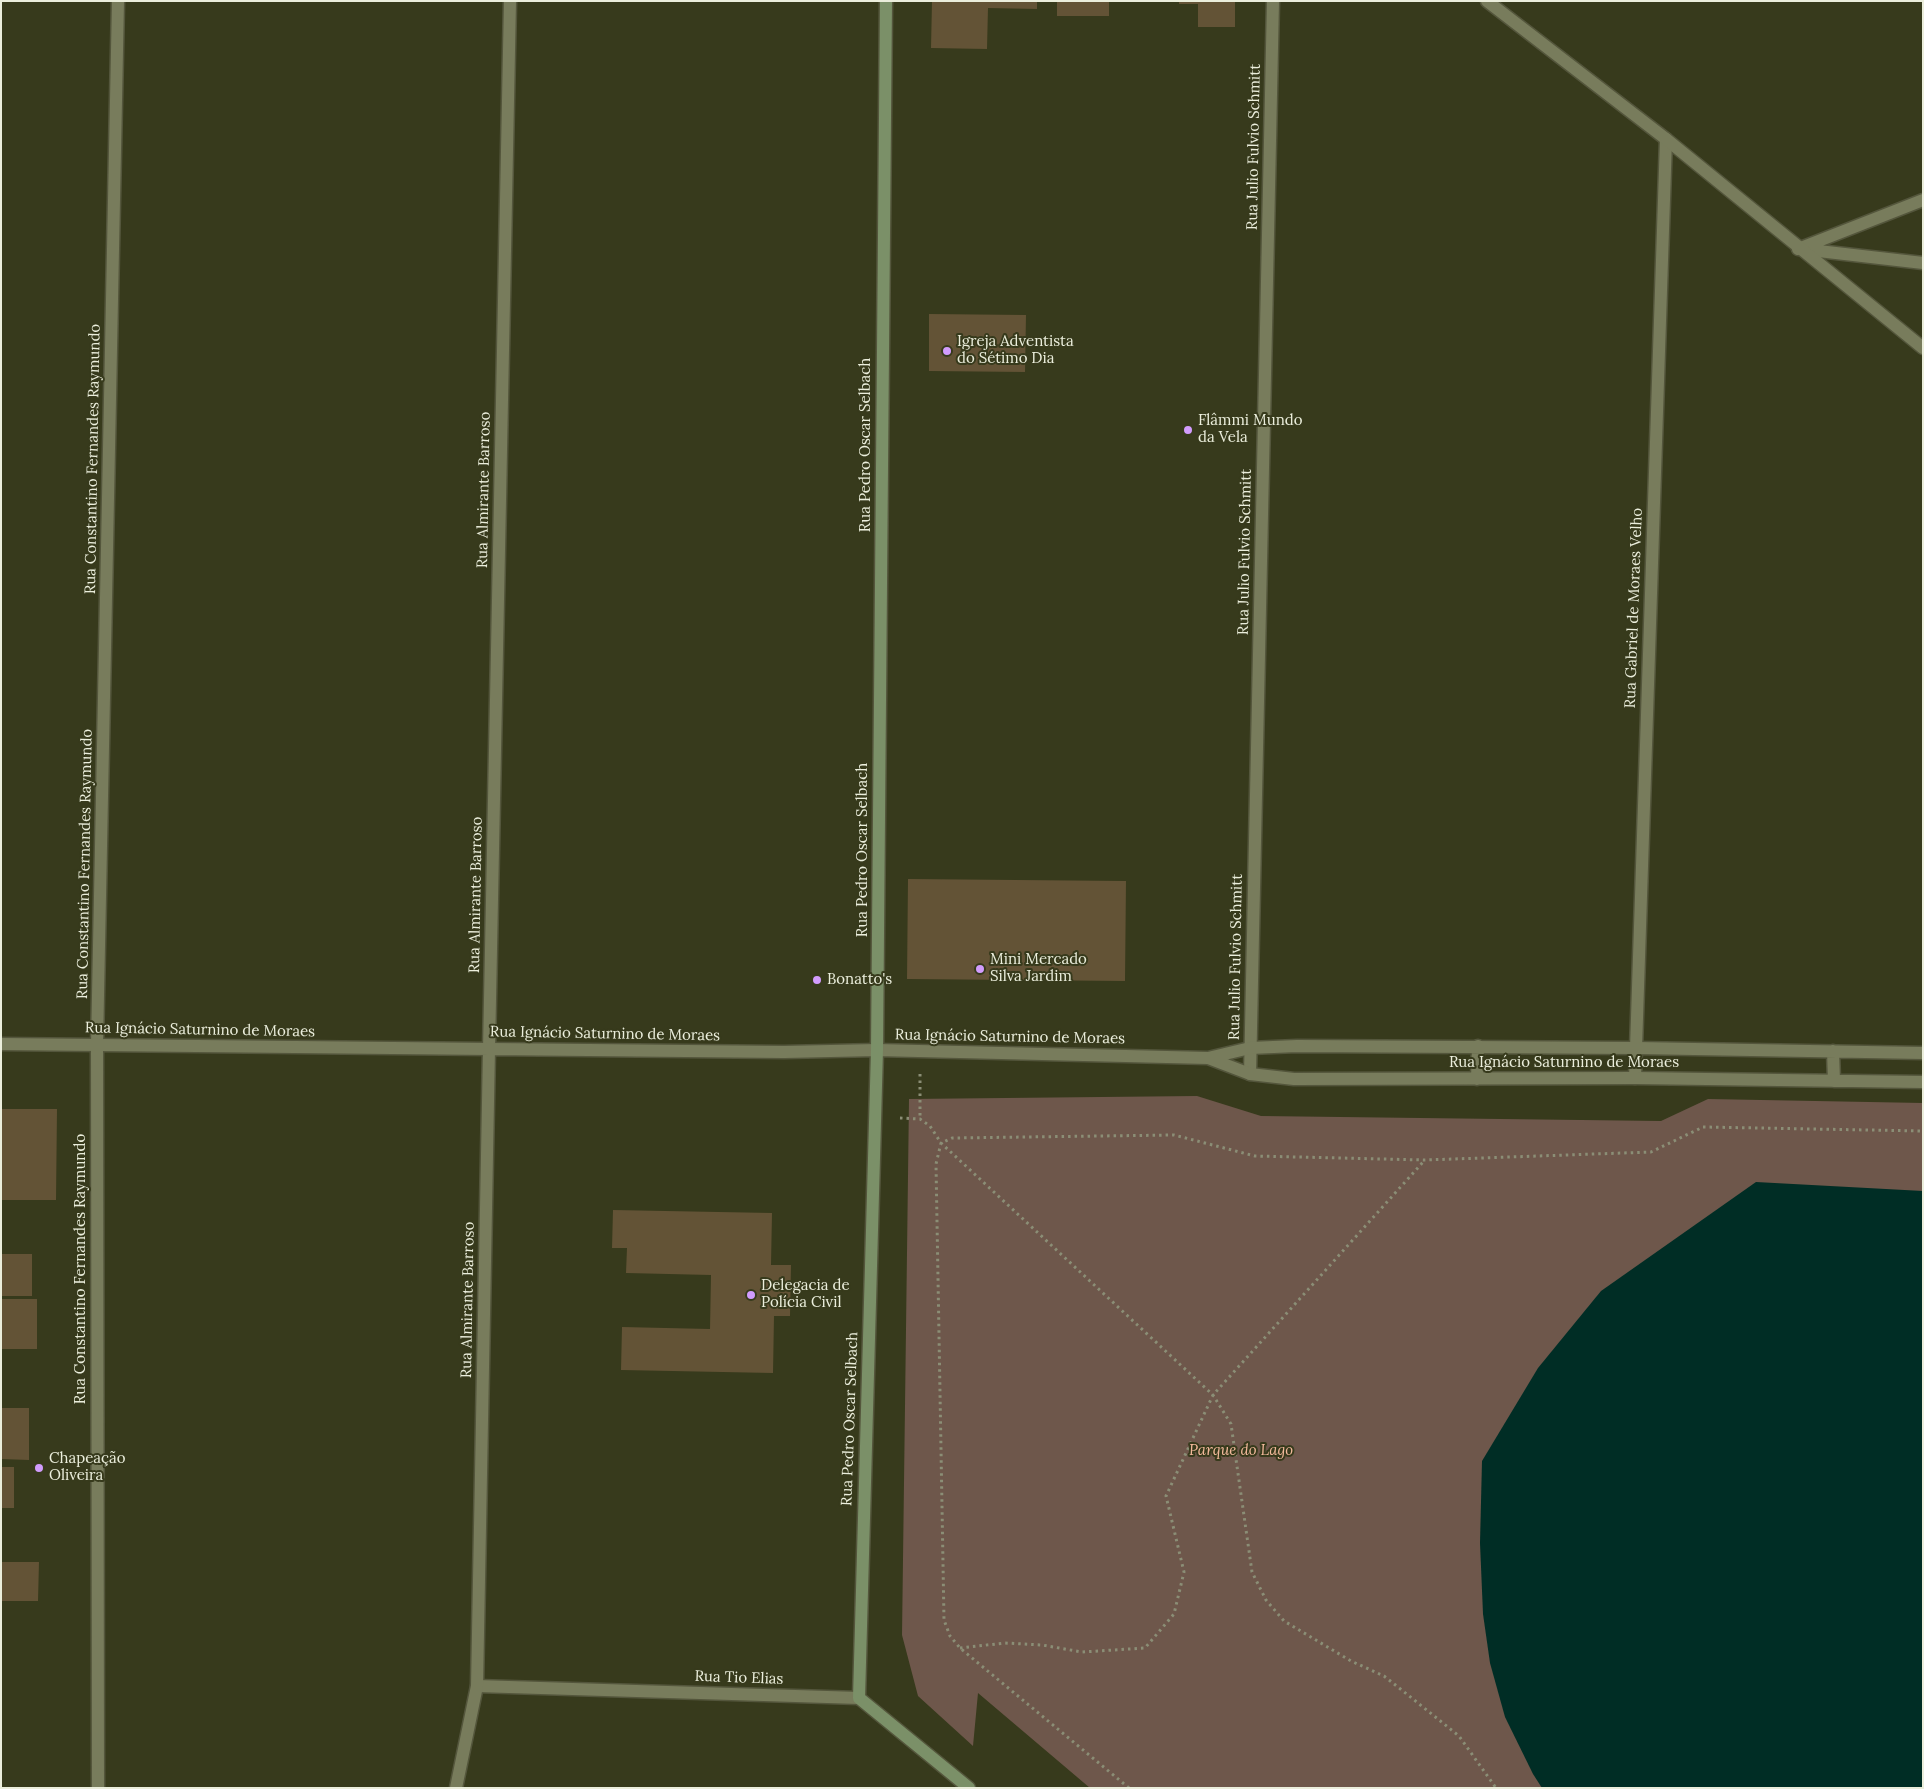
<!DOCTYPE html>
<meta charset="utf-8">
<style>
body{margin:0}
#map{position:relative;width:1924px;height:1789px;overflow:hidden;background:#373a1c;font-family:Lora,serif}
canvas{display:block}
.frame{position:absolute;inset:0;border:2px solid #ebeedc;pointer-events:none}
</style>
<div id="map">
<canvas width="1924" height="1789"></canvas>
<div class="frame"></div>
</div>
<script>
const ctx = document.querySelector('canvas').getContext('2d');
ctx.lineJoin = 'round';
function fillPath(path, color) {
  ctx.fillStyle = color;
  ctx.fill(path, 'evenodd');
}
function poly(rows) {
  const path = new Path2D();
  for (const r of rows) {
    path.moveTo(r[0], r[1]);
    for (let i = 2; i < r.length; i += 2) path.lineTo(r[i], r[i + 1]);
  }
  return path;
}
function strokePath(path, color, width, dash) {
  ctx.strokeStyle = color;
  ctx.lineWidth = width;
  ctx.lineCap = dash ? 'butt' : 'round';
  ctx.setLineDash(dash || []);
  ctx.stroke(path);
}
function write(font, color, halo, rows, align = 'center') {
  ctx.font = font + ' Lora,serif';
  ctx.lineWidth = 4;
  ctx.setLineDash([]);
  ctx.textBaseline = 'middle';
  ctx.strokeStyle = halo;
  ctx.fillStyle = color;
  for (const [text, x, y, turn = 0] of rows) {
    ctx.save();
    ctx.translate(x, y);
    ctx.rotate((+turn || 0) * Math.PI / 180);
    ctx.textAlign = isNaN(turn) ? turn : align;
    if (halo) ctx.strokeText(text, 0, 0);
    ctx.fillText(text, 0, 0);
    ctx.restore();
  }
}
const green = poly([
 [1197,1096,1261,1116,1661,1121,1708,1099,1923,1103,1923,1788,1090,1788,978,1693,973,1746,918,1696,902,1635,909,1099]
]);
const water = poly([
 [1756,1182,1923,1191,1923,1788,1542,1788,1533,1774,1505,1717,1490,1663,1483,1614,1480,1543,1482,1461,1538,1368,1601,1291]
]);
const building = poly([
 [932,1,1037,1,1037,9,988,8,987,49,931,48],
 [1057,1,1109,1,1109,16,1057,16],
 [1179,1,1235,1,1235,27,1198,27,1198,4,1179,4],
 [929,314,1026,315,1025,372,929,371],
 [908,879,1126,881,1125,981,907,979],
 [1,1109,57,1109,56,1200,1,1200],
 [613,1210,772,1213,771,1265,791,1265,790,1316,774,1316,773,1373,621,1370,622,1327,710,1329,711,1275,626,1273,627,1248,612,1248],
 [1,1254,32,1254,32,1296,1,1296],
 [1,1299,37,1299,37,1349,1,1349],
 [1,1408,29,1408,29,1460,1,1459],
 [1,1467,14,1467,14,1508,1,1508],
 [1,1562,39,1562,38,1601,1,1601]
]);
const path = poly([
 [920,1074,920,1119],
 [900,1118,920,1119,930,1126,941,1143,1213,1395,1231,1424,1252,1572,1266,1600,1284,1621,1351,1661,1384,1676,1413,1699,1459,1736,1496,1788],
 [960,1648,1005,1643,1042,1645,1082,1652,1145,1648,1174,1614,1184,1572,1166,1496,1213,1395,1424,1161],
 [1129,1788,960,1648,950,1636,944,1620,936,1164,941,1143,952,1138,1174,1135,1255,1156,1425,1160,1651,1152,1703,1127,1923,1131]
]);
const minor = poly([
 [1798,249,1923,200],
 [1801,249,1923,263],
 [489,1049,510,1],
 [1250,1074,1273,1],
 [1635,1078,1666,139],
 [477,1686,859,1698],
 [98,1788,97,1045,118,1]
]);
const tertiary = poly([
 [1487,1,1666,139,1923,348],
 [1,1044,784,1052,877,1050,1208,1058,1250,1048,1297,1046,1637,1048,1923,1053],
 [1833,1051,1834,1081],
 [1208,1058,1250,1074,1294,1079,1635,1078,1923,1082],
 [1477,1079,1478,1046],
 [456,1788,477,1686,489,1049]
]);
const secondary = poly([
 [886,1,877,1050,859,1698,969,1788]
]);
const markers = [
 [947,351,5,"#d29cfd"],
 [1188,430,5,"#d29cfd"],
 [980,969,5,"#d29cfd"],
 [817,980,5,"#d29cfd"],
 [751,1295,5,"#d29cfd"],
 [39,1468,5,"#d29cfd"]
];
const streetNames = [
 ["Rua Julio Fulvio Schmitt",1254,147,-89],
 ["Rua Pedro Oscar Selbach",866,445,-90],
 ["Rua Constantino Fernandes Raymundo",93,459,-89],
 ["Rua Almirante Barroso",484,490,-89],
 ["Rua Julio Fulvio Schmitt",1245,552,-89],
 ["Rua Gabriel de Moraes Velho",1634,608,-88],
 ["Rua Pedro Oscar Selbach",863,850,-90],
 ["Rua Constantino Fernandes Raymundo",85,864,-89],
 ["Rua Almirante Barroso",476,895,-89],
 ["Rua Julio Fulvio Schmitt",1236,957,-89],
 ["Rua Ignácio Saturnino de Moraes",200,1030,1],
 ["Rua Ignácio Saturnino de Moraes",605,1034,1],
 ["Rua Ignácio Saturnino de Moraes",1010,1037,1],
 ["Rua Ignácio Saturnino de Moraes",1564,1063],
 ["Rua Constantino Fernandes Raymundo",81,1269,-90],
 ["Rua Almirante Barroso",468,1300,-89],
 ["Rua Pedro Oscar Selbach",850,1419,-88],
 ["Rua Tio Elias",739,1678,2]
];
const poiNames = [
 ["Igreja Adventista",957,342],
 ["do Sétimo Dia",957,359],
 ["Flâmmi Mundo",1198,421],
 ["da Vela",1198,438],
 ["Mini Mercado",990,960],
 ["Silva Jardim",990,977],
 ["Bonatto's",827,980],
 ["Delegacia de",761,1286],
 ["Polícia Civil",761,1303],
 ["Chapeação",49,1459],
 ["Oliveira",49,1476]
];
const parkNames = [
 ["Parque do Lago",1241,1451]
];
fillPath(green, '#6e574b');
fillPath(water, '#002d25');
fillPath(building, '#635336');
strokePath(minor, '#54563c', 15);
strokePath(tertiary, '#54563c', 15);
strokePath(secondary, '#54563c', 15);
strokePath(path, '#8b8e76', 3, [2.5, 4]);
strokePath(minor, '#787c5c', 12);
strokePath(tertiary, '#787c5c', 12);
strokePath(secondary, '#7b9068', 12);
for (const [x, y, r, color] of markers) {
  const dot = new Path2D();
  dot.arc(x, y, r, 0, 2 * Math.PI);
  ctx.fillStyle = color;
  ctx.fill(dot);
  strokePath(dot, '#373a1c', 2);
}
write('15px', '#ebeedc', '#373a1c', streetNames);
write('15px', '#ebeedc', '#373a1c', poiNames, 'left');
write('italic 15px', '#f4ba9c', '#373a1c', parkNames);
</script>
